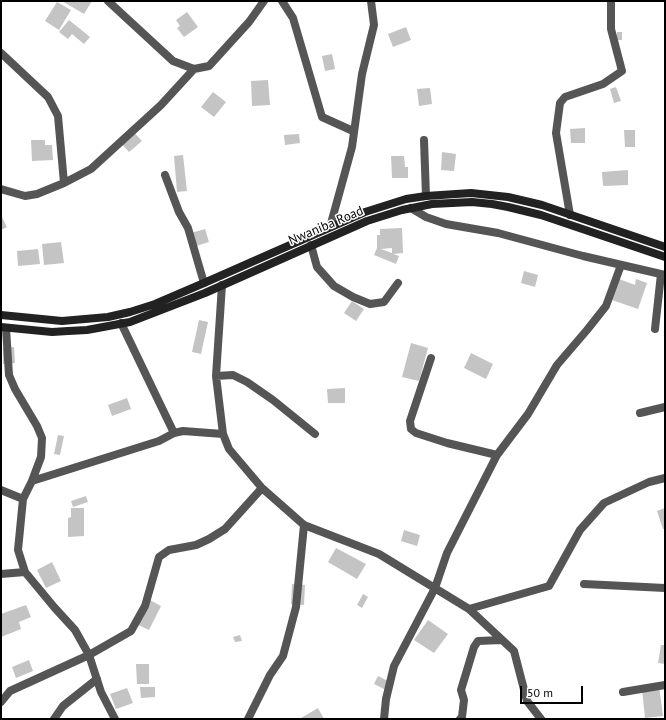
<!DOCTYPE html>
<style>
body{margin:0}
#map{position:relative;width:666px;height:720px;overflow:hidden;background:#fff;font-family:"PT Sans",sans-serif}
canvas{display:block}
.frame{position:absolute;inset:0;border:2px solid #000;pointer-events:none}
.scale{position:absolute;left:520px;top:686px;width:63px;height:18px;box-sizing:border-box;border:2px solid #000;border-top:0;padding-left:5px;font-size:12px;line-height:14px;white-space:nowrap;color:#000;-webkit-text-stroke:3px #fff;paint-order:stroke}
</style>
<div id="map">
<canvas width="666" height="720"></canvas>
<div class="frame"></div>
<div class="scale">50 m</div>
</div>
<script>
const ctx = document.querySelector('canvas').getContext('2d');
ctx.lineJoin = 'round';
function fillPath(path, color) {
  ctx.fillStyle = color;
  ctx.fill(path, 'evenodd');
}
function poly(rows) {
  const path = new Path2D();
  for (const r of rows) {
    path.moveTo(r[0], r[1]);
    for (let i = 2; i < r.length; i += 2) path.lineTo(r[i], r[i + 1]);
  }
  return path;
}
function strokePath(path, color, width, dash) {
  ctx.strokeStyle = color;
  ctx.lineWidth = width;
  ctx.lineCap = dash ? 'butt' : 'round';
  ctx.setLineDash(dash || []);
  ctx.stroke(path);
}
function write(font, color, halo, rows, align = 'center') {
  ctx.font = font + ' "PT Sans",sans-serif';
  ctx.lineWidth = 3;
  ctx.setLineDash([]);
  ctx.textBaseline = 'middle';
  ctx.strokeStyle = halo;
  ctx.fillStyle = color;
  for (const [text, x, y, turn = 0] of rows) {
    ctx.save();
    ctx.translate(x, y);
    ctx.rotate((+turn || 0) * Math.PI / 180);
    ctx.textAlign = isNaN(turn) ? turn : align;
    if (halo) ctx.strokeText(text, 0, 0);
    ctx.fillText(text, 0, 0);
    ctx.restore();
  }
}
const building = poly([
 [62,1,92,1,84,14],
 [57,2,71,10,59,30,45,21],
 [187,12,198,27,184,37,177,28,180,26,176,20],
 [69,20,90,37,84,44,72,34,68,39,59,32],
 [406,27,411,40,393,47,388,34],
 [617,32,622,32,622,40,617,40],
 [332,54,335,69,325,71,322,56],
 [268,80,270,105,252,106,251,81],
 [616,87,621,101,614,103,610,89],
 [430,88,432,104,419,106,417,89],
 [213,92,226,102,214,117,201,107],
 [585,128,585,143,571,143,570,129],
 [131,129,142,141,129,152,118,140],
 [624,130,635,130,635,147,625,147],
 [299,134,300,143,285,145,284,135],
 [31,140,45,140,45,145,52,145,53,160,32,161],
 [442,152,456,154,454,171,441,170],
 [183,155,187,191,177,192,174,156],
 [391,156,404,156,405,167,408,167,408,178,392,178],
 [628,170,628,185,603,186,602,172],
 [1,215,7,227,1,230],
 [402,228,403,253,393,254,399,256,396,264,374,255,377,248,377,235,380,235,380,229],
 [392,248,392,253,381,249],
 [205,229,209,242,196,246,191,233],
 [61,242,64,263,44,265,42,244],
 [38,249,40,264,18,266,17,251],
 [524,271,538,275,535,287,521,283],
 [619,279,635,285,636,279,647,283,638,309,612,300],
 [352,301,364,309,356,321,344,313],
 [199,320,208,322,201,354,192,352],
 [411,343,428,348,419,381,402,377],
 [14,347,15,363,3,364,3,348],
 [471,353,493,364,486,379,464,368],
 [345,388,345,403,328,403,327,389],
 [127,398,131,409,112,416,108,405],
 [58,435,64,436,60,455,54,454],
 [86,496,88,502,73,507,71,501],
 [71,508,84,508,84,536,68,537,68,518,71,517],
 [665,508,665,529,663,529,657,511],
 [404,530,420,535,417,546,401,541],
 [336,548,366,564,357,579,328,562],
 [52,562,61,581,46,588,37,570],
 [292,584,305,585,304,605,291,604],
 [363,594,368,597,362,608,357,605],
 [146,598,161,606,149,630,134,623],
 [26,605,31,617,19,622,21,629,1,637,1,614],
 [428,620,448,634,434,653,414,640],
 [240,635,242,641,235,642,233,637],
 [661,645,665,645,665,664,658,663],
 [29,660,33,671,16,678,12,667],
 [136,664,149,664,149,684,137,684],
 [378,676,392,683,388,691,374,684],
 [659,686,663,716,645,718,642,689],
 [140,687,155,687,155,697,141,698],
 [127,688,133,703,116,709,110,694],
 [318,708,324,719,302,719,301,718]
]);
const street = poly([
 [108,1,173,61,194,69,209,66,249,22,264,1],
 [282,1,293,18,322,117,353,131],
 [1,53,48,97,58,116,64,183],
 [424,140,426,196],
 [165,175,179,212,188,228,204,283],
 [1,189,25,196,37,194,64,183,91,169,161,105,194,69],
 [411,208,426,217,446,224,498,233,583,256,665,275],
 [570,215,556,133,560,103,565,97,603,84,622,71,611,29,611,1],
 [330,227,352,147,362,74,374,25,371,1],
 [311,245,317,267,334,286,353,297,370,304,384,302,398,283],
 [222,285,216,376,223,434,229,449,262,488,304,525,379,554,469,609,514,651,527,701,541,719],
 [121,323,174,433],
 [6,328,9,375,15,389,37,426,42,438,41,457,32,481,23,499,18,550,25,572,54,607,75,630,89,655,101,692,115,719],
 [655,329,661,274],
 [431,358,410,421,411,429,416,433,447,443,497,455],
 [216,376,233,375,247,382,273,400,315,434],
 [640,413,665,407],
 [32,481,159,441,174,433,183,431,223,434],
 [1,490,23,499],
 [1,574,25,572],
 [584,584,665,588],
 [469,609,549,586,580,530,604,503,649,482,665,478],
 [623,692,665,685],
 [1,702,10,691,89,655,131,631,145,606,159,557,169,550,196,545,209,539,225,529,262,488],
 [54,719,63,706,97,679],
 [248,719,270,675,283,656,296,607,304,525],
 [384,719,386,699,394,666,435,588,447,553,497,455,528,414,557,365,587,330,606,306,621,265],
 [460,719,462,717,464,700,461,690,474,647,478,641,501,640]
]);
const secondary = poly([
 [1,315,62,321,108,317,130,312,155,304,204,283,365,212,406,199,426,196,471,193,508,197,542,205,665,247],
 [1,327,52,332,68,331,87,330,130,322,205,293,367,221,402,210,432,204,472,202,492,204,508,207,541,215,665,257]
]);
const streetNames = [
 ["Nwaniba Road",326,226,-23]
];
fillPath(building, '#c4c4c4');
strokePath(street, '#555', 8);
strokePath(secondary, '#222', 8);
write('13px', '#000', '#fff', streetNames);
</script>
